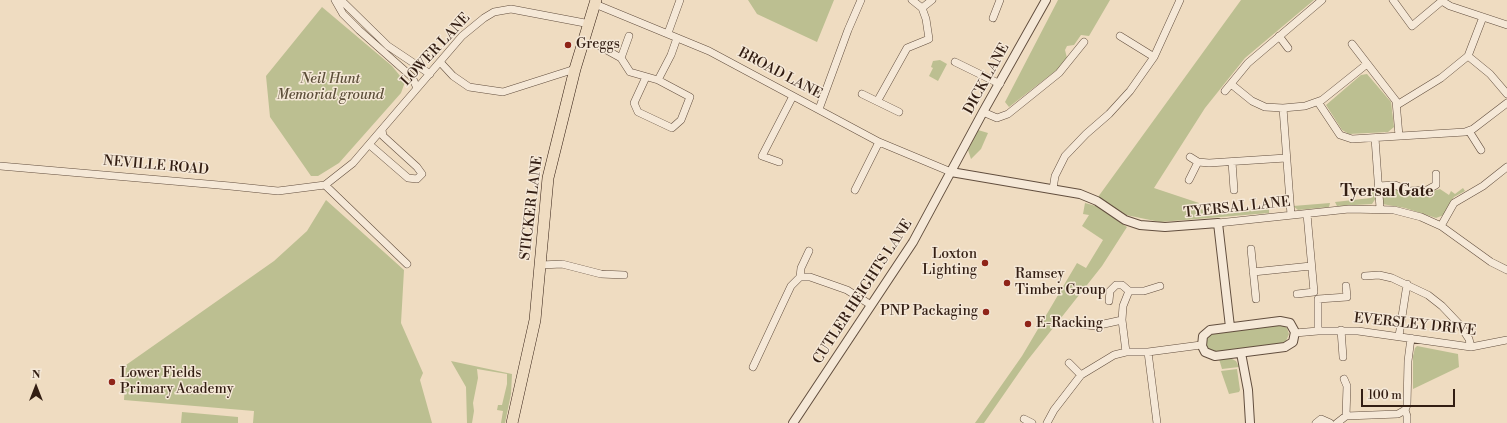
<!DOCTYPE html>
<style>
body{margin:0}
#map{position:relative;width:1507px;height:423px;overflow:hidden;background:#efdcc1;font-family:"Libre Bodoni",serif}
canvas{display:block}
.north{position:absolute;left:16px;top:367px;width:40px;height:40px;-webkit-text-stroke:3px #f5e8d7;paint-order:stroke;rotate:0deg;font-size:11px;font-weight:700;line-height:16px;text-align:center;color:#331e13}
.north::after{content:'';display:block;margin:auto;width:14px;height:18px;background:#331e13;clip-path:polygon(50% 0,100% 100%,50% 72%,0 100%)}
.scale{position:absolute;left:1361px;top:389px;width:94px;height:18px;box-sizing:border-box;border:2px solid #331e13;border-top:0;padding-left:5px;font-size:12px;line-height:14px;white-space:nowrap;color:#331e13;-webkit-text-stroke:3px #f5e8d7;paint-order:stroke}
</style>
<div id="map">
<canvas width="1507" height="423"></canvas>
<div class="north">N</div>
<div class="scale">100 m</div>
</div>
<script>
const ctx = document.querySelector('canvas').getContext('2d');
ctx.lineJoin = 'round';
function fillPath(path, color) {
  ctx.fillStyle = color;
  ctx.fill(path, 'evenodd');
}
function poly(rows) {
  const path = new Path2D();
  for (const r of rows) {
    path.moveTo(r[0], r[1]);
    for (let i = 2; i < r.length; i += 2) path.lineTo(r[i], r[i + 1]);
  }
  return path;
}
function strokePath(path, color, width, dash) {
  ctx.strokeStyle = color;
  ctx.lineWidth = width;
  ctx.lineCap = dash ? 'butt' : 'round';
  ctx.setLineDash(dash || []);
  ctx.stroke(path);
}
function write(font, color, halo, rows, align = 'center') {
  ctx.font = font + ' "Libre Bodoni",serif';
  ctx.lineWidth = 3;
  ctx.setLineDash([]);
  ctx.textBaseline = 'middle';
  ctx.strokeStyle = halo;
  ctx.fillStyle = color;
  for (const [text, x, y, turn = 0] of rows) {
    ctx.save();
    ctx.translate(x, y);
    ctx.rotate((+turn || 0) * Math.PI / 180);
    ctx.textAlign = isNaN(turn) ? turn : align;
    if (halo) ctx.strokeText(text, 0, 0);
    ctx.fillText(text, 0, 0);
    ctx.restore();
  }
}
const green = poly([
 [748,0,834,0,817,42,757,14],
 [1058,0,1110,0,1089,36,1081,35,1074,45,1067,46,1065,50,1067,58,1058,69,1009,107,1005,102],
 [1241,0,1314,0,1245,58,1205,108,1154,188,1199,203,1199,209,1211,211,1211,214,1269,208,1269,213,1160,222,1126,215,1098,197],
 [322,7,392,66,405,82,401,93,339,163,318,176,311,176,270,117,266,76],
 [940,60,947,64,938,81,929,76,933,68,931,67,933,61],
 [1367,74,1391,102,1394,127,1388,132,1349,134,1342,130,1326,105,1361,75],
 [978,130,988,133,981,149,971,159,968,150],
 [1392,188,1407,193,1430,192,1440,189,1449,195,1451,191,1455,194,1463,188,1465,191,1454,197,1449,204,1444,215,1436,218,1405,208,1382,204,1383,189],
 [1370,189,1375,189,1376,198,1372,204,1337,206,1335,202,1371,198],
 [326,200,404,270,401,323,423,373,420,380,432,423,253,423,254,411,124,400,126,365,274,261,307,231],
 [1085,203,1096,206,1127,227,1102,266,1027,361,984,423,975,423,1022,356,1077,263,1086,268,1103,240,1082,226,1089,215,1083,214],
 [1330,203,1329,207,1298,210,1293,206],
 [1281,324,1287,328,1289,334,1286,341,1282,343,1215,352,1208,350,1205,346,1205,339,1211,333],
 [1417,346,1458,354,1459,367,1413,389,1413,356,1415,348],
 [1219,359,1232,359,1236,361,1239,367,1222,369],
 [451,361,512,374,511,394,505,423,501,423,503,411,497,410,498,405,502,405,507,384,507,374,477,369,478,378,473,403,474,411,472,423,467,423,466,387],
 [1237,369,1240,390,1239,392,1229,394,1221,371],
 [182,412,238,417,238,423,181,423]
]);
const minor = poly([
 [335,0,343,14,359,30,412,77,417,88],
 [338,0,342,1,388,46,430,74],
 [1393,0,1412,26,1443,0],
 [1442,1,1450,6,1507,25],
 [595,4,709,51,879,142,951,172],
 [922,8,932,0],
 [993,18,1000,0],
 [668,33,680,0],
 [1120,36,1154,57],
 [1279,36,1288,48],
 [1352,44,1396,101,1399,136],
 [601,47,621,58,630,72,658,80,690,97,681,120,672,128,638,112,634,103,646,77],
 [1468,56,1490,74,1507,94],
 [621,58,629,36],
 [955,62,1000,84],
 [441,63,453,76,469,87,503,92,575,69],
 [658,80,671,55,677,38],
 [1231,84,1252,101,1265,107,1283,108,1305,106,1322,100,1367,64],
 [1225,91,1248,63,1322,0],
 [862,94,899,112],
 [878,100,907,48,929,39,926,19,922,8,912,0],
 [1318,102,1340,135,1352,139,1465,132,1473,129,1507,103],
 [1397,105,1441,78,1468,56,1483,17],
 [1283,108,1291,215],
 [819,109,848,30,861,0],
 [983,112,997,118,1008,114,1059,73,1084,42],
 [1469,131,1481,150],
 [1375,138,1380,208],
 [368,146,371,146,408,178,417,179,422,174,417,167,383,136,382,130],
 [1190,157,1198,162,1209,163,1286,158],
 [779,162,762,156,793,96],
 [1232,162,1234,190],
 [0,166,230,186,278,191,325,185,353,163,462,36,484,18,494,12,511,9,590,24],
 [1189,180,1198,162],
 [325,185,407,264],
 [1378,186,1395,185,1409,191,1427,190,1436,185,1436,174],
 [1053,189,1055,176,1065,156,1086,134,1109,114,1130,91,1154,57,1180,0],
 [855,190,879,142],
 [1218,223,1349,209,1394,210,1421,217,1441,226,1491,262,1507,270],
 [1441,226,1454,203,1483,186,1507,167],
 [1251,249,1256,299],
 [541,265,562,264,601,274,624,275],
 [1253,272,1311,266],
 [1365,276,1379,275,1392,278,1428,295,1442,306,1460,325,1469,339,1471,347],
 [800,277,801,268,809,251],
 [1297,294,1314,292,1307,214],
 [1109,301,1110,291,1116,285,1122,285,1129,291],
 [1072,323,1095,326,1122,320],
 [1341,330,1343,357],
 [1318,331,1318,299,1347,297,1346,286],
 [1295,333,1318,331,1358,331,1471,347,1507,340],
 [1399,336,1407,284],
 [1126,352,1122,320,1123,306,1129,291,1144,291,1160,286],
 [1148,352,1157,423],
 [1069,363,1081,375],
 [753,367,782,305,791,286,800,277,810,277,847,290,871,305],
 [1344,379,1347,386,1346,416],
 [1405,410,1407,416,1407,423],
 [1024,419,1032,423],
 [1047,423,1054,410,1081,375,1114,355,1126,352,1148,352,1201,345],
 [1316,423,1321,419,1330,423],
 [1337,423,1346,416,1398,414,1405,410,1407,405,1408,361,1411,338]
]);
const tertiary = poly([
 [951,172,1080,194,1097,201,1125,220,1140,225,1165,227,1218,223,1230,327],
 [1280,321,1290,323,1295,332,1293,342,1285,347,1215,356,1205,352,1202,346,1203,336,1210,330,1280,321],
 [1241,353,1248,390,1250,423],
 [793,423,913,242,983,112,1046,0]
]);
const trunk = poly([
 [512,423,535,320,548,178,575,69,596,0]
]);
const markers = [
 [568,45,4,"#8f2418"],
 [985,263,4,"#8f2418"],
 [1007,283,4,"#8f2418"],
 [986,312,4,"#8f2418"],
 [1028,324,4,"#8f2418"],
 [112,382,4,"#8f2418"]
];
const poiNames = [
 ["Greggs",576,45],
 ["Loxton",977,255,"right"],
 ["Lighting",977,271,"right"],
 ["Ramsey",1015,275],
 ["Timber Group",1015,291],
 ["PNP Packaging",978,312,"right"],
 ["E-Racking",1036,324],
 ["Lower Fields",120,374],
 ["Primary Academy",120,390]
];
const streetNames = [
 ["LOWER LANE",436,50,-47],
 ["BROAD LANE",780,74,28],
 ["DICK LANE",987,79,-61],
 ["NEVILLE ROAD",156,166,5],
 ["STICKER LANE",532,208,-83],
 ["TYERSAL LANE",1237,208,-6],
 ["CUTLER HEIGHTS LANE",863,292,-57],
 ["EVERSLEY DRIVE",1415,325,6]
];
const parkNames = [
 ["Neil Hunt",330,80],
 ["Memorial ground",330,96]
];
const quarterNames = [
 ["Tyersal Gate",1387,192]
];
fillPath(green, '#bcbf91');
strokePath(minor, '#624e3e', 8);
strokePath(tertiary, '#624e3e', 10);
strokePath(trunk, '#331e13', 12);
strokePath(minor, '#f5e8d7', 7);
strokePath(tertiary, '#f5e8d7', 8);
strokePath(trunk, '#efdcc1', 11);
for (const [x, y, r, color] of markers) {
  const dot = new Path2D();
  dot.arc(x, y, r, 0, 2 * Math.PI);
  ctx.fillStyle = color;
  ctx.fill(dot);
  strokePath(dot, '#f5e8d7', 1.5);
}
write('14px', '#331e13', '#f5e8d7', poiNames, 'left');
write('14px', '#331e13', '#f5e8d7', streetNames);
write('italic 14px', '#5c4e39', '#f5e8d7', parkNames);
write('bold 16px', '#331e13', '#f5e8d7', quarterNames);
</script>
